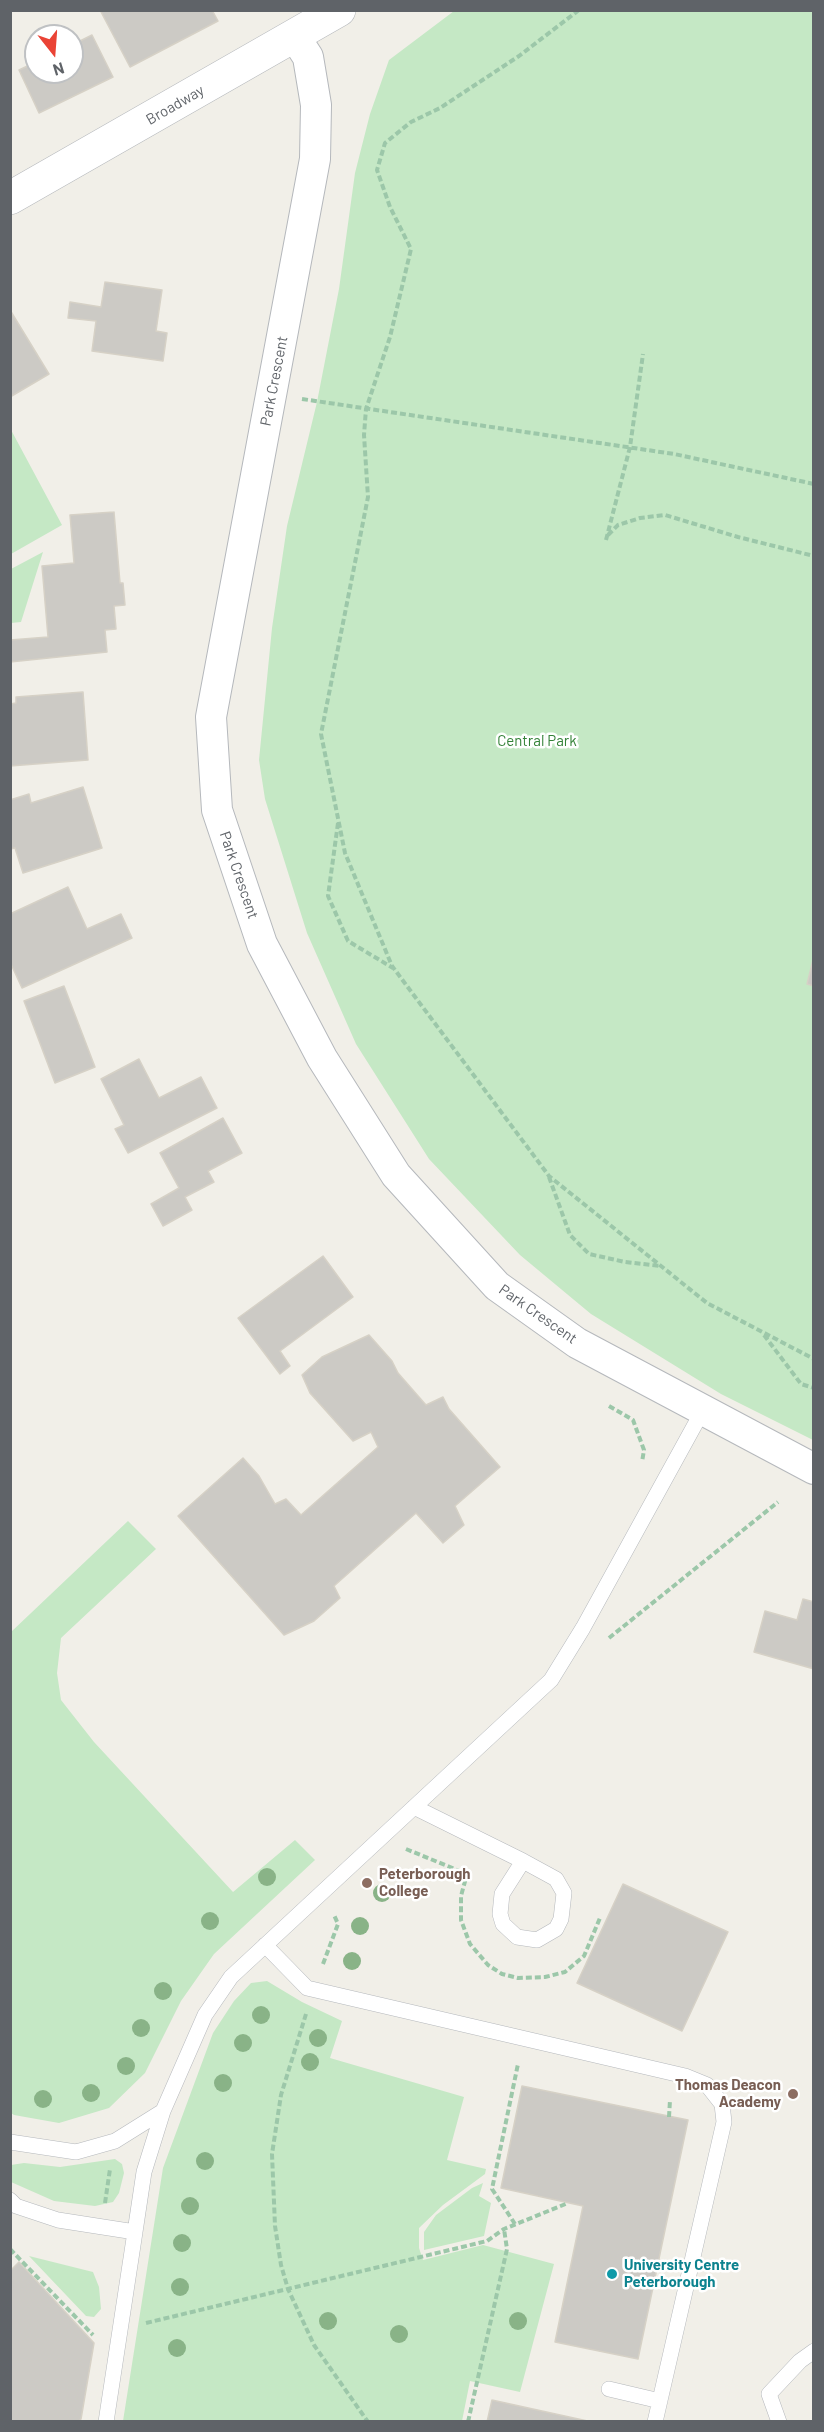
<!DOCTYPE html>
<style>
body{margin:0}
#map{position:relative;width:824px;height:2432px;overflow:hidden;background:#f1efe8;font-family:Barlow,sans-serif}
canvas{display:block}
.frame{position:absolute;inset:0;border:12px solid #5f6368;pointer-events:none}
.north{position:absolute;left:24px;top:24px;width:60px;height:60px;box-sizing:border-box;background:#fff;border:2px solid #bfc1c3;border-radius:50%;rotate:163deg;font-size:16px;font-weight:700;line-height:24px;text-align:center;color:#5f6368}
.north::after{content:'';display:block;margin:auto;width:21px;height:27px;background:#ea4335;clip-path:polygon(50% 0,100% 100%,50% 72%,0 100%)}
</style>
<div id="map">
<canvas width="824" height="2432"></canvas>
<div class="frame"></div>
<div class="north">N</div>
</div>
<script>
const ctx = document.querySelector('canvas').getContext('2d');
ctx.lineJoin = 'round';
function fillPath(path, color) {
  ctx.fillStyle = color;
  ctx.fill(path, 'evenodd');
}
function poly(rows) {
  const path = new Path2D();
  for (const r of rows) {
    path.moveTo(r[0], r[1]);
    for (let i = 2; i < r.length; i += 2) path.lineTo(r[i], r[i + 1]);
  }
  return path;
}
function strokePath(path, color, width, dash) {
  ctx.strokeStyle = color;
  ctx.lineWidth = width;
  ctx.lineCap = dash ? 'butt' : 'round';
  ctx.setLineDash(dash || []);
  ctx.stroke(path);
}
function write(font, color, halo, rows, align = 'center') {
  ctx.font = font + ' Barlow,sans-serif';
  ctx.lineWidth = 5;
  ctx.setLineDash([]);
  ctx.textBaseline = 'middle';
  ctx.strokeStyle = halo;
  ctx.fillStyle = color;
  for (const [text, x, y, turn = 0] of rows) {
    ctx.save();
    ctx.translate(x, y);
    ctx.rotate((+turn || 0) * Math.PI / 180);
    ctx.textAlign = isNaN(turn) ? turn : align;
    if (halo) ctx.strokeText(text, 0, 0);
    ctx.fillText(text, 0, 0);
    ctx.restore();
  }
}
const green = poly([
 [454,11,813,11,813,1440,721,1394,591,1314,520,1255,429,1159,356,1044,307,933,265,799,259,760,272,628,287,526,317,402,339,289,355,173,370,114,389,60],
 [10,428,62,525,11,554,10,554],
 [43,552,21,622,11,623,11,569],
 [128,1521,156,1549,61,1638,57,1673,61,1700,94,1742,233,1892,295,1840,315,1860,214,1954,181,2001,145,2073,109,2108,59,2123,14,2115,11,2113,11,1632],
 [267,1981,302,2002,342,2021,330,2058,464,2097,447,2160,486,2169,485,2174,443,2205,419,2228,419,2248,423,2260,483,2245,554,2264,520,2392,470,2381,462,2421,123,2421,163,2168,213,2033,234,2001,251,1983],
 [115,2159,122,2164,124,2173,119,2193,113,2202,95,2206,54,2201,11,2182,11,2165,24,2163,60,2167],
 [483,2183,479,2196,491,2203,484,2236,424,2250,424,2232,436,2215,472,2188],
 [29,2256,93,2272,99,2287,101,2309,94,2317,86,2316]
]);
const building = poly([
 [100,10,212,10,218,21,130,67,100,10],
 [92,35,113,77,39,113,19,70,36,62,36,72,72,72,72,45,92,35],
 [105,282,162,290,156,331,167,333,163,361,92,351,96,321,68,318,70,302,101,307,105,282],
 [10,310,49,374,10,397,10,310],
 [114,512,120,583,123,583,125,605,114,606,116,629,105,630,107,652,10,662,10,640,48,637,42,566,74,563,70,515,114,512],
 [83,692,88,760,10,766,10,704,16,703,16,697,83,692],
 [83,787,102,848,23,873,15,848,10,849,10,800,29,794,31,803,83,787],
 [68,887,87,929,121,914,132,938,22,988,10,962,10,914,68,887],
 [814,956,814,986,807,984,814,956],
 [64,986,95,1067,55,1083,24,1001,64,986],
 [139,1059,159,1098,201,1077,217,1108,128,1153,115,1129,124,1125,101,1079,139,1059],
 [223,1118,242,1153,208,1171,214,1182,185,1197,192,1210,163,1226,151,1204,179,1188,160,1153,223,1118],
 [323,1256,353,1297,280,1351,290,1366,280,1374,238,1318,323,1256],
 [369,1335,392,1361,398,1373,426,1405,443,1397,449,1409,500,1467,455,1506,464,1525,443,1543,416,1513,334,1586,340,1598,314,1621,284,1635,178,1516,243,1458,259,1476,275,1504,286,1499,301,1515,378,1447,371,1432,353,1441,310,1393,302,1375,322,1357,369,1335],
 [803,1599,814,1602,814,1669,754,1652,765,1611,797,1620,803,1599],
 [623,1884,728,1932,682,2031,577,1983,623,1884],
 [522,2086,688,2120,638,2359,555,2342,583,2206,501,2188,522,2086],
 [19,2262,94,2343,81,2419,78,2422,10,2422,10,2271,19,2262],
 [492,2400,592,2422,487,2422,492,2400]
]);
const path = poly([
 [579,10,519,56,440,108,411,122,385,143,377,170,390,207,411,249,390,337,366,409,364,435,368,497,321,734,345,853,392,966,549,1176,707,1303,814,1359],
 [302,399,674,454,814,484],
 [608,535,618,525,640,518,665,515,738,537,814,556],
 [606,540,630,447,643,354],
 [338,823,328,896,348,941,393,968],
 [549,1177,570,1235,589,1254,625,1262,660,1266],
 [764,1335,801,1384,814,1388],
 [609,1406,633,1420,644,1450,642,1462],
 [609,1638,778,1502],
 [406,1849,467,1874,461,1896,461,1920,470,1944,488,1965,502,1974,518,1978,545,1977,565,1972,584,1956,600,1918],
 [323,1964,338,1924,334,1915],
 [306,2014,281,2095,272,2154,275,2226,281,2265,288,2289,314,2345,368,2422],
 [669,2117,670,2100],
 [105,2203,110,2169],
 [515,2224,492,2189,518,2064],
 [10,2249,93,2335],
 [146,2323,487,2241,504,2229,568,2203],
 [468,2422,507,2249,504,2229]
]);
const service = poly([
 [414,1807,523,1861,556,1879,564,1893,561,1919,556,1929,537,1940,517,1937,503,1924,500,1914,502,1894,523,1861],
 [265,1945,307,1988,685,2076,707,2085,722,2104,724,2122,655,2422],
 [163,2111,205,2015,231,1977,551,1680,583,1628,703,1410],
 [10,2142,76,2152,115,2141,163,2111,144,2172,135,2232,58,2220,16,2206,10,2200],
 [609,2389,660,2401],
 [106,2422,135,2232],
 [779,2422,769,2394,800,2361,814,2351]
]);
const minor = poly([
 [295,37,308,57,316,105,315,159,211,717,217,810,262,944,322,1058,396,1175,497,1286,577,1343,814,1469]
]);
const tertiary = poly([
 [10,198,339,10]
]);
const trees = [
 [267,1877],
 [382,1893],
 [210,1921],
 [360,1926],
 [352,1961],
 [163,1991],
 [261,2015],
 [141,2028],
 [318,2038],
 [243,2043],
 [310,2062],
 [126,2066],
 [223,2083],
 [91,2093],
 [43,2099],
 [205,2161],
 [190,2206],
 [182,2243],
 [180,2287],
 [328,2321],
 [518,2321],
 [399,2334],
 [177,2348]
];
const markers = [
 [367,1883,6,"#8d6e63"],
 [793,2094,6,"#8d6e63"],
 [612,2274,6,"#0f9aa8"]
];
const streetNames = [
 ["Broadway",175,105,-30],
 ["Park Crescent",274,381,-79],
 ["Park Crescent",239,875,71],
 ["Park Crescent",538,1314,35]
];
const parkNames = [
 ["Central Park",537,741]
];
const educationNames = [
 ["Peterborough",379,1874],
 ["College",379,1891],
 ["Thomas Deacon",781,2085,"right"],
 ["Academy",781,2102,"right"]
];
const cultureNames = [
 ["University Centre",624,2265],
 ["Peterborough",624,2282]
];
fillPath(green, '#c5e8c5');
fillPath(building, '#cccac5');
strokePath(building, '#d6d1c6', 1.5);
strokePath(service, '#b5b8bc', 16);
strokePath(minor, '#b5b8bc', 32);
strokePath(tertiary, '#b5b8bc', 34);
strokePath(path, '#9cc7a9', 4, [6, 3]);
strokePath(service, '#fff', 15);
strokePath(minor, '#fff', 30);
strokePath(tertiary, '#fff', 33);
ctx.fillStyle = '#89b387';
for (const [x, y] of trees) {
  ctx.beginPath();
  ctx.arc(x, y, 9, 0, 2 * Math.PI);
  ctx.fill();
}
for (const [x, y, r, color] of markers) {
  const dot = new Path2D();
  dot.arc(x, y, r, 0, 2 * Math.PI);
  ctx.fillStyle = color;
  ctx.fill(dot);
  strokePath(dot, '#fff', 2);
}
write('15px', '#5f6368', '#fff', streetNames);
write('15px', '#348238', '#fff', parkNames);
write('bold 15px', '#785e54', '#fff', educationNames, 'left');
write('bold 15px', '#0d838f', '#fff', cultureNames, 'left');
</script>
